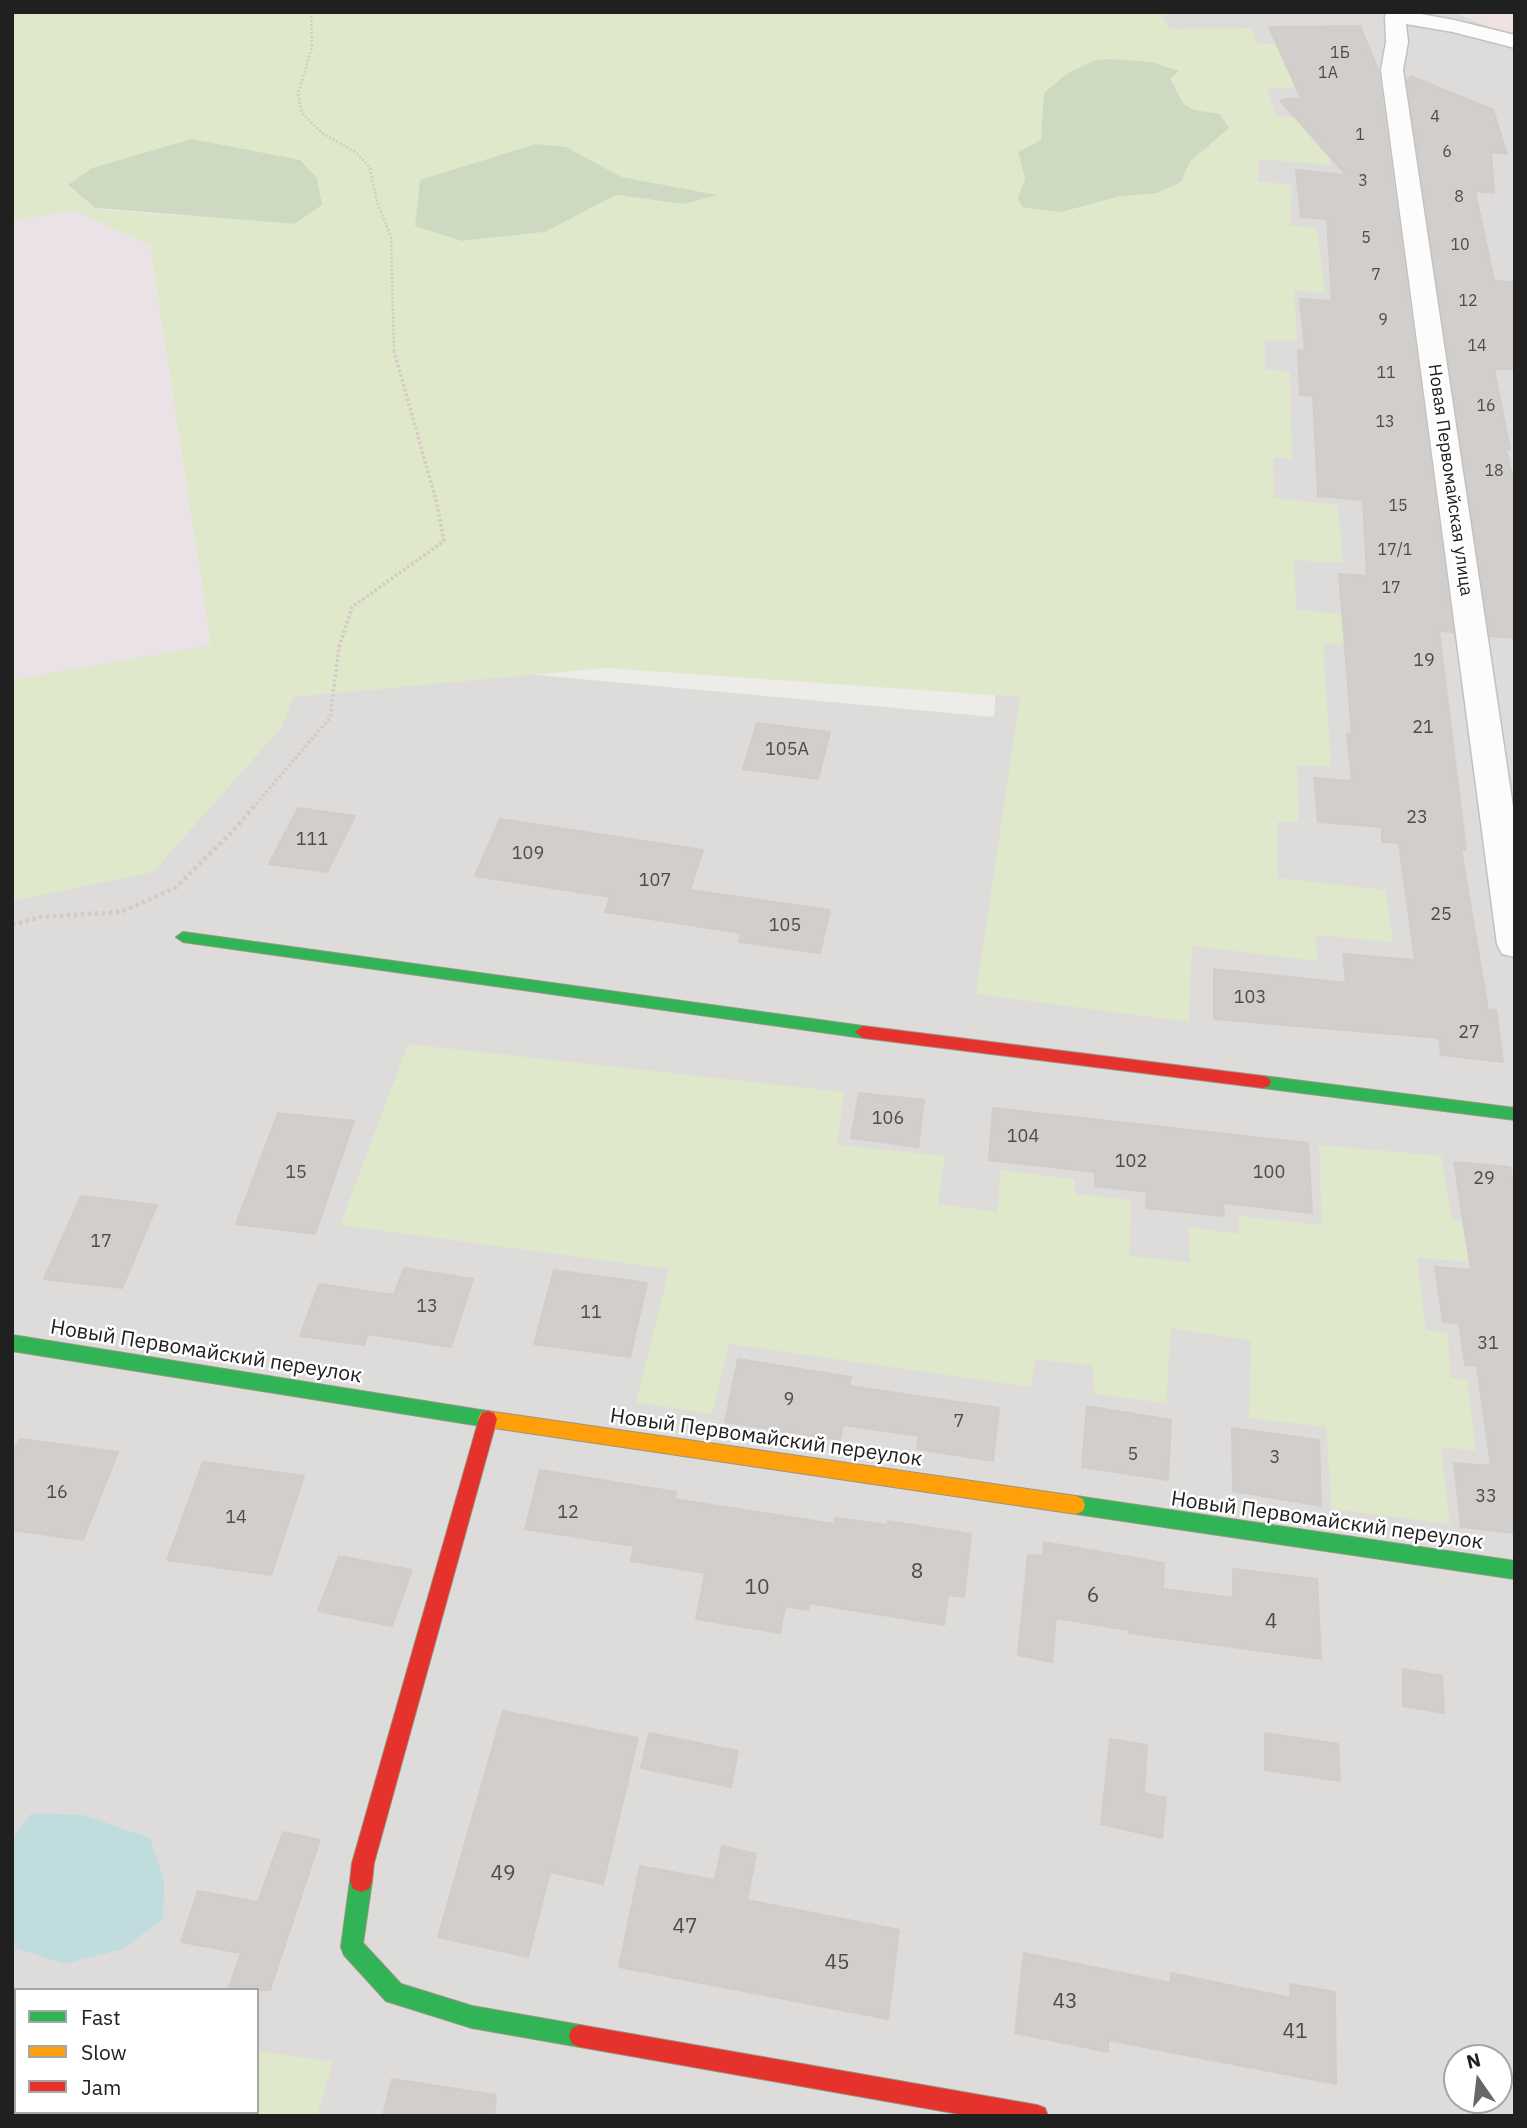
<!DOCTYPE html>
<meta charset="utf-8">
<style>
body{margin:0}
#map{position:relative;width:1527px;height:2128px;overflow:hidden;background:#eeece9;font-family:"IBM Plex Sans",sans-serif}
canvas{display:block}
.frame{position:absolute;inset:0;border:14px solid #202020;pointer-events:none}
.legend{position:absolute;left:14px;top:1988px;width:245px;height:126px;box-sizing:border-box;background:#fff;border:2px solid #a6a6a6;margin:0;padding:9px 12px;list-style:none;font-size:21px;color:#202020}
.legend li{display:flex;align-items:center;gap:14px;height:35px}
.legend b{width:35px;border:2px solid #a6a6a6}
.north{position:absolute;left:1443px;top:2044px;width:70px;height:70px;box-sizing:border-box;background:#fff;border:2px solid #a6a6a6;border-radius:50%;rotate:346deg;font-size:19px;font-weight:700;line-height:28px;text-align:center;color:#202020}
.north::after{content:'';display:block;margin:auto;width:24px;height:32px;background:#686766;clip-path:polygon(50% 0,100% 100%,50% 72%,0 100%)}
</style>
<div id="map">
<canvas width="1527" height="2128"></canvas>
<div class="frame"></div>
<ul class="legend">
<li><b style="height:9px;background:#30b455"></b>Fast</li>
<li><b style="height:9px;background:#ff9f0a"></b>Slow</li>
<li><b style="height:9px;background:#e5322d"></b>Jam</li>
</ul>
<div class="north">N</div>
</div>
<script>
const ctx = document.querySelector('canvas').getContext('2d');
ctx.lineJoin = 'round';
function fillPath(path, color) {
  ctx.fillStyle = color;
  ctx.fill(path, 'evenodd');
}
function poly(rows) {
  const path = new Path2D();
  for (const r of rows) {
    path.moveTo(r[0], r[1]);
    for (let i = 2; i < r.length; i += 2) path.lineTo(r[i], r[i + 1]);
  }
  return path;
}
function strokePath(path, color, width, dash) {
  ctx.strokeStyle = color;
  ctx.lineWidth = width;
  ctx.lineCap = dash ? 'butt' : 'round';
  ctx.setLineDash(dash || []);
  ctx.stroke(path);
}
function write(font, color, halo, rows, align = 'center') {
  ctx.font = font + ' "IBM Plex Sans",sans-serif';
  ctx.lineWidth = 5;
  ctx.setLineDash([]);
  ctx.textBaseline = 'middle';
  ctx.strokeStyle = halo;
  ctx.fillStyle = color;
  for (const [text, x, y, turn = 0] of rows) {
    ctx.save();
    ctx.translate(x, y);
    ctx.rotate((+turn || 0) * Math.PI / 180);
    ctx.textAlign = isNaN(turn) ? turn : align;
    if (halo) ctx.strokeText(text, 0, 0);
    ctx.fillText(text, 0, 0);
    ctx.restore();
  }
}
const residential = poly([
 [1094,12,1454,12,1515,37,1515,2116,12,2116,12,680,211,645,994,717,1031,124],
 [16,1990,257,1990,257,2112,16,2112],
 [1457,2058,1499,2058,1499,2100,1457,2100]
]);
const commercial = poly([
 [1454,12,1515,12,1515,37]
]);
const industrial = poly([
 [75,211,150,246,211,645,12,680,12,220]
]);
const grass = poly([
 [12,12,1161,12,1169,29,1251,28,1257,44,1277,44,1298,87,1267,88,1276,116,1324,119,1331,165,1259,159,1258,181,1292,185,1290,226,1317,228,1325,293,1294,290,1297,341,1265,340,1265,369,1290,372,1292,459,1273,458,1274,498,1338,505,1343,563,1294,560,1296,609,1378,618,1379,647,1323,643,1331,767,1297,765,1299,822,1277,822,1277,878,1386,890,1393,942,1315,935,1318,961,1192,946,1189,1022,976,994,1020,697,605,668,293,697,282,727,153,872,12,901,12,680,211,645,150,246,75,211,12,220],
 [1109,59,1151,62,1178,71,1170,79,1183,103,1193,110,1220,114,1210,146,1190,161,1180,182,1157,193,1120,196,1061,212,1022,207,1018,198,1025,179,1018,152,1041,140,1044,93],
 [566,147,622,177,715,195,684,204,616,195,545,232,462,241],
 [93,168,322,205,295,224,95,209,69,186],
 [408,1044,844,1092,837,1145,945,1156,938,1204,998,1212,1000,1170,1074,1179,1076,1194,1131,1200,1129,1256,1190,1262,1189,1227,1239,1234,1239,1216,1322,1225,1319,1145,1441,1156,1452,1220,1469,1222,1472,1262,1417,1258,1426,1330,1448,1333,1450,1378,1467,1380,1476,1450,1441,1448,1450,1524,1332,1509,1326,1427,1249,1418,1251,1341,1171,1328,1166,1403,1094,1394,1093,1366,1035,1359,1031,1387,729,1344,712,1414,636,1402,669,1269,340,1225],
 [12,2006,16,2007,16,2112,257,2112,257,2051,333,2062,317,2116,12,2116]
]);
const forest = poly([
 [1109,59,1151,62,1179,71,1170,79,1183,103,1193,110,1220,114,1229,128,1190,161,1181,182,1157,193,1120,196,1061,212,1022,207,1018,198,1025,179,1018,152,1041,140,1044,93,1068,73,1094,61],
 [192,139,300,160,317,178,322,205,295,224,95,208,68,185,92,168],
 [536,144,566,147,622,177,717,195,684,204,616,195,545,232,462,241,415,226,420,180]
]);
const water = poly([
 [32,1813,83,1815,150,1838,164,1881,163,1919,123,1949,64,1964,18,1949,12,1942,12,1838]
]);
const building = poly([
 [1360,26,1378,70,1453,632,1439,631,1466,850,1461,849,1488,1009,1496,1010,1503,1062,1441,1055,1439,1038,1214,1019,1214,969,1346,983,1343,954,1415,960,1399,843,1382,842,1382,827,1318,822,1314,778,1352,781,1347,734,1352,734,1339,574,1367,576,1363,500,1318,496,1313,396,1300,395,1298,350,1305,351,1300,299,1332,301,1327,219,1301,217,1296,170,1346,175,1280,100,1301,98,1269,27,1360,26],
 [1411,76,1493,110,1507,154,1491,152,1494,193,1475,191,1494,281,1515,282,1515,369,1494,369,1510,449,1506,449,1515,490,1515,638,1490,636,1407,80,1411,76],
 [757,723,830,732,818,779,743,769,757,723],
 [298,808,355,816,327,872,269,864,298,808],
 [500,819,703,850,690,890,830,910,820,953,739,942,741,933,605,912,610,897,475,876,500,819],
 [859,1093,924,1100,918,1147,851,1138,859,1093],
 [993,1108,1308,1143,1312,1213,1223,1203,1224,1216,1146,1208,1147,1192,1095,1186,1095,1172,989,1160,993,1108],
 [278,1113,354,1121,315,1234,236,1224,278,1113],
 [1454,1162,1510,1167,1515,1192,1515,1533,1461,1527,1454,1463,1491,1466,1477,1366,1465,1365,1459,1323,1443,1322,1435,1267,1471,1270,1454,1162],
 [81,1196,157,1205,122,1288,44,1279,81,1196],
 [404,1268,473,1279,451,1347,368,1334,364,1345,300,1336,319,1284,394,1295,404,1268],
 [554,1270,647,1283,630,1357,534,1344,554,1270],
 [738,1359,851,1377,849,1386,999,1408,993,1461,917,1449,919,1436,843,1425,840,1440,725,1422,738,1359],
 [1087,1406,1171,1420,1168,1480,1082,1467,1087,1406],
 [1232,1428,1319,1440,1321,1506,1233,1491,1232,1428],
 [20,1439,118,1452,83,1540,12,1530,12,1455,20,1439],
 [203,1462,304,1476,271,1575,167,1560,203,1462],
 [540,1470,676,1492,674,1499,834,1524,835,1518,888,1525,888,1521,971,1534,964,1597,948,1595,944,1625,809,1603,808,1610,785,1606,780,1633,696,1619,705,1573,631,1561,634,1546,525,1529,540,1470],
 [1044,1542,1164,1563,1163,1589,1233,1598,1233,1569,1317,1579,1321,1659,1129,1633,1129,1630,1056,1618,1052,1662,1018,1655,1028,1555,1043,1556,1044,1542],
 [339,1556,412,1570,392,1626,318,1611,339,1556],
 [1403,1669,1442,1676,1444,1713,1403,1706,1403,1669],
 [503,1711,638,1738,603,1884,550,1872,528,1957,438,1937,503,1711],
 [649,1733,738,1751,731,1787,641,1768,649,1733],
 [1265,1733,1338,1744,1340,1781,1265,1770,1265,1733],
 [1110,1739,1147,1745,1144,1793,1166,1798,1162,1838,1101,1824,1110,1739],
 [283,1832,320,1840,270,1990,228,1990,241,1953,181,1942,198,1891,258,1902,283,1832],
 [722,1846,756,1854,747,1900,899,1930,888,2019,619,1967,640,1866,715,1880,722,1846],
 [1024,1953,1171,1983,1171,1973,1291,1998,1290,1984,1335,1992,1336,2084,1108,2040,1108,2052,1015,2033,1024,1953],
 [392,2079,496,2095,494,2116,383,2116,392,2079]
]);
const pathFar2 = poly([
 [311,12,312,47,298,94,302,113,322,133,357,153,370,168,377,202,391,237,394,353]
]);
const pathFar1 = poly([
 [256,804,330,718,339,647,352,607,444,541,437,504,394,351]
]);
const path = poly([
 [12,925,40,917,121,912,175,888,233,831,257,803]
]);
const street = poly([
 [1387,12,1410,12,1454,20,1515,35,1515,48,1453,32,1406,24,1408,42,1403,70,1515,820,1515,957,1502,954,1497,944,1381,70,1386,42,1385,16,1387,12]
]);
const fast = poly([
 [183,932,863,1026,871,1032,863,1038,183,942,176,937,183,932],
 [1263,1076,1515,1108,1515,1120,1263,1088,1257,1086,1255,1082,1257,1078,1263,1076],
 [12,1335,487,1411,493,1413,496,1419,493,1425,487,1427,12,1351,12,1335],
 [1076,1496,1515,1561,1515,1579,1076,1514,1069,1511,1067,1505,1069,1499,1076,1496],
 [361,1870,369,1873,372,1881,363,1943,401,1984,472,2006,580,2025,588,2028,591,2036,588,2044,580,2047,472,2028,386,2001,344,1955,341,1947,350,1881,353,1873,361,1870]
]);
const slow = poly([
 [487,1411,1076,1496,1083,1499,1085,1505,1083,1511,1076,1514,487,1427,481,1425,478,1419,481,1413,487,1411]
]);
const jam = poly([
 [863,1026,1263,1076,1269,1078,1271,1082,1269,1086,1263,1088,863,1038,855,1032,863,1026],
 [488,1411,494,1413,497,1419,374,1863,372,1881,369,1889,361,1892,353,1889,350,1881,352,1863,479,1419,482,1413,488,1411],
 [580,2025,1037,2105,1045,2108,1048,2116,970,2116,580,2047,572,2044,569,2036,572,2028,580,2025]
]);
const farNumbernames = [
 ["1Б",1340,53],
 ["1А",1328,73],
 ["4",1435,117],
 ["1",1360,135],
 ["6",1447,152],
 ["3",1363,181],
 ["8",1459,197],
 ["5",1366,238],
 ["10",1460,245],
 ["7",1376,275],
 ["12",1468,301],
 ["9",1383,320],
 ["14",1477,346],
 ["11",1386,373],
 ["16",1486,406],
 ["13",1385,422],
 ["18",1494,471],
 ["15",1398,506],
 ["17/1",1395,550],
 ["17",1391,588]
];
const farStreetnames = [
 ["Новая Первомайская улица",1450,480,82]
];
const numberNames = [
 ["19",1424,661],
 ["21",1423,728],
 ["105А",787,750],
 ["23",1417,818],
 ["111",312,840],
 ["109",528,854],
 ["107",655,881],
 ["25",1441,915],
 ["105",785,926],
 ["103",1250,998],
 ["27",1469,1033],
 ["106",888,1119],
 ["104",1023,1137],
 ["102",1131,1162],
 ["15",296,1173],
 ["100",1269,1173],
 ["29",1484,1179],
 ["17",101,1242],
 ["13",427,1307],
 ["11",591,1313],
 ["31",1488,1344],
 ["9",789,1400],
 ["7",959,1422],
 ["5",1133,1455],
 ["3",1275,1458],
 ["16",57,1493],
 ["33",1486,1497],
 ["12",568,1513],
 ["14",236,1518]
];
const streetNames = [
 ["Новый Первомайский переулок",206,1352,9],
 ["Новый Первомайский переулок",766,1438,8],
 ["Новый Первомайский переулок",1327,1521,8]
];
const nearNumbernames = [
 ["8",917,1572],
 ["10",757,1588],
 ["6",1093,1596],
 ["4",1271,1622],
 ["49",503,1874],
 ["47",685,1927],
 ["45",837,1963],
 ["43",1065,2002],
 ["41",1295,2032]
];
fillPath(residential, '#dddcda');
fillPath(commercial, '#efe1e1');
fillPath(industrial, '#ebe2e8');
fillPath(grass, '#dfe8cb');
fillPath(forest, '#cddac1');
fillPath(water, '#c0dcde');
fillPath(building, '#d1cecc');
strokePath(building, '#d1cdcb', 2);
strokePath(street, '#c1c1bf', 3);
strokePath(fast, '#979682', 2);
strokePath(slow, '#979682', 2);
strokePath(jam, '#979682', 2);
strokePath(pathFar2, '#d6c9c8', 2.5, [2, 2]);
strokePath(pathFar1, '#d6c9c8', 3.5, [2.5, 2.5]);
strokePath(path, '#d6c9c8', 4.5, [3.5, 3.5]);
fillPath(street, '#fcfcfc');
fillPath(fast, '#30b455');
fillPath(slow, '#ff9f0a');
fillPath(jam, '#e5322d');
write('16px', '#4c4c4b', null, farNumbernames);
write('18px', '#202020', '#fff', farStreetnames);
write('18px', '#4c4c4b', null, numberNames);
write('21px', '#202020', '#fff', streetNames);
write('21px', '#4c4c4b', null, nearNumbernames);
</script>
